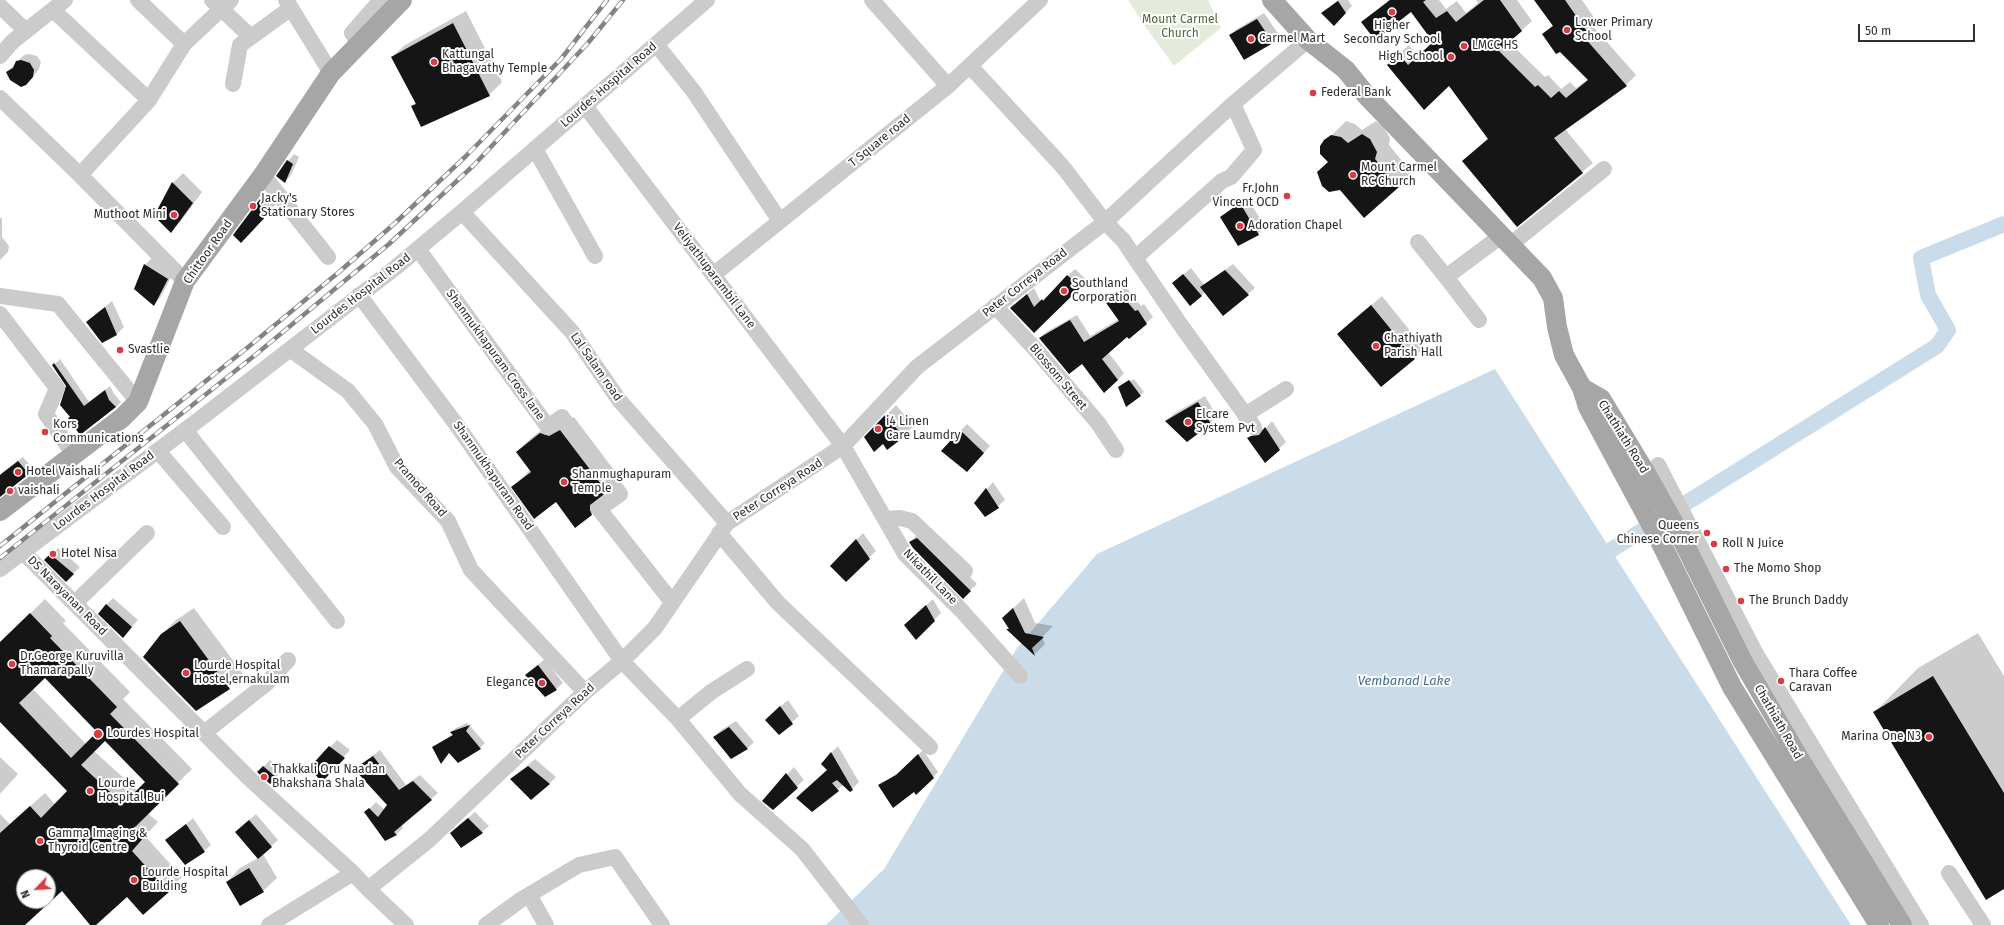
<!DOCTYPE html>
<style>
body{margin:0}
#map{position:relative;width:2004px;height:925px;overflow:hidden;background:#fff;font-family:"Fira Sans",sans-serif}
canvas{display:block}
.north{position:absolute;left:16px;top:869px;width:40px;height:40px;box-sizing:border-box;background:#fff;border:1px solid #ababab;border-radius:50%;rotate:245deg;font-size:11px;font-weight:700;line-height:16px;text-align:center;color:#2e2e2e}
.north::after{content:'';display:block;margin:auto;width:14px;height:18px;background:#da3c43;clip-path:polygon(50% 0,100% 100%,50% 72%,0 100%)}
.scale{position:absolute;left:1858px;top:24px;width:117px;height:18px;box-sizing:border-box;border:2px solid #2e2e2e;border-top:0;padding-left:5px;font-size:12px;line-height:14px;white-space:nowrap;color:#2e2e2e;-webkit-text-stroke:3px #fff;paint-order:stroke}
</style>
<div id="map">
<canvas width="2004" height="925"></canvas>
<div class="north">N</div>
<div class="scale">50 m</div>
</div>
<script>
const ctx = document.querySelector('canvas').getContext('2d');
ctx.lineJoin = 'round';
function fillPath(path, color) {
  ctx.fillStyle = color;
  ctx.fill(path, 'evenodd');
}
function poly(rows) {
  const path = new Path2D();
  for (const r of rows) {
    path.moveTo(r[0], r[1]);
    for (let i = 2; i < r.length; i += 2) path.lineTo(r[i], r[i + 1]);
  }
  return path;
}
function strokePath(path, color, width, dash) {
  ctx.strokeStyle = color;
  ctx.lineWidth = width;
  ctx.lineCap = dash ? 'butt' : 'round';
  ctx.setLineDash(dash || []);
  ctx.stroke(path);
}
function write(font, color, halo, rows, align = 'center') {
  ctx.font = font + ' "Fira Sans",sans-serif';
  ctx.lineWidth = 4;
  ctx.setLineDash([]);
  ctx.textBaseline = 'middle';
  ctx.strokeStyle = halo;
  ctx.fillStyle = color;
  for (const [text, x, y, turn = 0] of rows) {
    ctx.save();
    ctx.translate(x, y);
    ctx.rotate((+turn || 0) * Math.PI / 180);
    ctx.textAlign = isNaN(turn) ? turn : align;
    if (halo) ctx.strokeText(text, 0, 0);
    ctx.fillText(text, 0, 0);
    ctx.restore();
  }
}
const green = poly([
 [1128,0,1208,0,1221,28,1174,66,1144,25]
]);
const water = poly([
 [1495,369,1851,925,826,925,884,869,1017,648,1097,554]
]);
const shadow = poly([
 [1338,0,1348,0,1352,6,1334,25,1322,13],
 [1389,0,1439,0,1446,9,1457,1,1466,13,1478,3,1476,0,1517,0,1532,21,1509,42,1545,77,1548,75,1561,89,1570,82,1576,88,1588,79,1543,34,1553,25,1536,0,1582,0,1597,22,1593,26,1636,75,1626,85,1565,129,1593,163,1517,226,1463,161,1488,138,1449,85,1424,109,1398,55,1409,45,1418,56,1434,42,1411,10,1363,23],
 [466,11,502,82,489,95,412,106,416,102,392,57,405,45],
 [1264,13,1279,35,1272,42,1230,35,1237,29],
 [29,54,37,56,41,62,39,69,33,77,7,72,24,55],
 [1346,121,1355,124,1362,130,1376,121,1383,126,1390,138,1389,145,1412,173,1364,216,1329,162,1321,146],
 [294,154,299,157,291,175,285,182,288,161],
 [183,173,202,192,181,221,171,231,156,216,173,183],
 [267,193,276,204,247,235,260,200],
 [1247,197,1265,227,1258,234,1221,217],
 [0,217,2,219,2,237,9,246,8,252,0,260],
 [152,258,174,272,160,298,154,304,135,289,145,265],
 [1233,264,1255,288,1223,315,1205,292,1201,296,1173,283,1191,268,1204,285],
 [1075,269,1087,280,1034,332,1011,308,1034,288,1041,302],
 [1125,286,1141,306,1144,304,1153,317,1129,338,1127,335,1108,352,1124,373,1118,380,1082,363,1040,338,1046,332,1077,315,1090,336,1119,319,1106,300,1112,294],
 [1382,296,1424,348,1381,386,1338,334],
 [112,301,124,327,117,334,103,342,87,322],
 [60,359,89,402,110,386,114,394,121,402,116,407,71,417,67,386,53,366],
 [1134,379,1144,392,1126,405,1121,386],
 [1205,396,1217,416,1210,423,1167,421,1173,414],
 [896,405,914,426,887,448,883,443,866,437],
 [574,417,620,478,603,493,605,501,591,514,513,487,530,470,517,452,531,438,555,420,564,423],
 [1272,421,1286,442,1265,462,1248,439,1258,429,1265,429],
 [967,424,990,446,974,464,942,451],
 [23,457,33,469,0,496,0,474],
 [993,482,1005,500,986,516,975,503],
 [924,532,977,584,963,597,910,542,917,535],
 [863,533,876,551,846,580,832,566],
 [58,548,80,567,66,581,46,560],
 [113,598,138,620,123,637,106,605],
 [1024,598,1035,623,1053,626,1042,637,1045,644,1035,654,1007,629,1009,627,1003,618],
 [45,599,66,621,63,623,130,692,123,699,192,769,147,813,158,822,145,836,182,877,143,914,127,896,94,925,91,925,62,889,23,925,0,925,0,814,10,824,45,793,55,804,68,791,0,721,0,643],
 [45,676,98,732,86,744,32,688],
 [105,740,146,782,138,791,94,751],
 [24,877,48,877,48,901,24,901],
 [933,599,941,613,916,638,912,618],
 [194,608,243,674,229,688,196,710,161,635,176,620],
 [1978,633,2004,676,2004,888,1874,713,1918,668],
 [545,659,563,683,556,689,533,669],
 [788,700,799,716,779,734,773,713],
 [736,721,754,742,748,748,731,758,714,737,721,730],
 [467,723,469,725,472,723,470,726,485,743,480,748,459,761,450,752,433,748,453,734,451,732,456,728],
 [337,740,350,750,328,774,310,768],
 [838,746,859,782,852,789,843,785,812,811,828,770,831,753],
 [380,750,406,785,420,775,438,793,401,825,403,828,397,834,385,840,366,812,376,802,385,810,389,805,355,769],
 [923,750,938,772,916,794,914,791,879,786,902,770],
 [0,757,18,774,0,794],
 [535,759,556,777,549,784,512,779],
 [270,760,283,770,270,783,258,772],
 [794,767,804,780,773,809,763,801],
 [475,812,489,826,482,832,458,826],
 [256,814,278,840,263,854,277,878,263,891,227,882,240,868,258,858,243,825],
 [193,818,211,845,204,851,167,840]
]);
const canal = poly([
 [1611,550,1937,346,1948,330,1928,295,1921,258,2004,224]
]);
const building = poly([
 [1390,0,1426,0,1423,2,1436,18,1447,11,1456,22,1484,0,1500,0,1522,31,1499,51,1535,87,1538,85,1551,98,1559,91,1566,98,1588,80,1560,52,1556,54,1542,34,1553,26,1534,0,1565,0,1588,33,1583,36,1627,86,1554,138,1583,173,1517,227,1462,161,1488,139,1449,86,1424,110,1387,65,1399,54,1408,65,1433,42,1411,12,1375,40,1361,22],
 [1338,1,1346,13,1334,26,1321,13],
 [1257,19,1273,43,1244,60,1229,35],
 [453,23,490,96,421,127,411,106,416,104,391,57],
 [21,60,30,63,34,70,33,77,26,85,21,87,10,80,6,72,13,68,16,61],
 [1362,134,1370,139,1377,152,1375,159,1399,187,1364,218,1340,190,1329,192,1322,186,1317,172,1328,162,1320,154,1320,146,1324,140,1331,135,1341,137,1348,143],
 [287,160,293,164,285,183,276,176],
 [172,182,193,203,171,233,154,216],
 [260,199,270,212,241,243,233,235],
 [1240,203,1259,235,1238,246,1220,217],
 [144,264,168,279,154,306,134,289],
 [1225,270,1249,295,1223,316,1200,287],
 [1183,274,1202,296,1190,306,1172,283],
 [1067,275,1081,287,1034,333,1010,308,1027,294,1034,307,1042,299,1043,301],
 [1119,292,1135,311,1138,310,1147,324,1129,339,1127,337,1102,359,1118,380,1104,393,1082,364,1069,374,1039,338,1070,320,1084,342,1119,321,1104,300],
 [1371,305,1415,359,1381,387,1337,334],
 [105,307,117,335,102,343,86,322],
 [54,363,84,406,105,390,109,400,116,407,80,435,68,418,70,417,60,405,66,386,52,365],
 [1129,380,1141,396,1126,407,1118,387],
 [1198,402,1211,424,1187,442,1165,421],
 [885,415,904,437,887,450,883,444,874,452,864,437],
 [1265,427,1280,450,1265,463,1247,438,1251,436,1259,435],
 [560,430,607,492,590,505,590,510,592,515,575,528,556,502,534,519,511,487,531,472,516,452,540,433,549,436],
 [960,430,984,453,967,472,941,451],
 [18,461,29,474,0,497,0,475],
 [986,488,999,508,985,517,974,503],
 [917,538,971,591,963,599,913,548,909,542],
 [856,539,870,559,846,582,830,566],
 [50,554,74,574,66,582,44,560],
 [106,604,132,627,123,638,98,614],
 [926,605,935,621,916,640,904,625],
 [1013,608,1025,633,1044,637,1032,648,1035,656,1006,629,1009,629,1002,618],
 [30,613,52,636,50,638,117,707,110,714,179,784,134,828,145,836,132,851,169,892,143,915,127,897,96,925,90,925,62,891,25,925,0,925,0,833,30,806,41,818,67,791,0,722,0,642],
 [45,678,97,732,71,758,19,703],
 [105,741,145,782,123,804,81,765],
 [24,877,48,877,48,901,24,901],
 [180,621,230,689,196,711,143,657,161,634],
 [538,665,557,690,545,697,525,675],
 [1933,676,2004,793,2004,889,1986,900,1873,712],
 [780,706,793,724,779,735,765,720],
 [470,725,466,731,481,749,458,763,449,753,441,764,432,747,453,735,450,732],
 [729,727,748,749,731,759,713,737],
 [329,746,345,758,322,782,309,768],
 [831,752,853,790,850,792,837,780,832,783,839,791,812,812,796,798,827,770,821,764],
 [918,754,934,778,916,795,914,792,893,808,878,785,896,775],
 [373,756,399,790,413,781,432,800,394,832,397,835,385,841,364,812,369,808,378,817,387,805,354,769],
 [263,766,277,778,270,784,257,772],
 [528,766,550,784,531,800,510,779],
 [786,773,798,788,773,810,762,801],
 [468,818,483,833,461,848,450,833],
 [249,820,272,847,258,859,235,832],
 [186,824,205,852,185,865,165,840],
 [249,868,264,892,240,906,226,882]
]);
const minor = poly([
 [138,0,184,44],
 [212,0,251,37],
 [286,0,331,73],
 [872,0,948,86],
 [0,6,26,31],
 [53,10,149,100],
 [360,44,352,33,381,0],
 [656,44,694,92,780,221],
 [0,56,12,42,65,0],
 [970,66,1063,167,1105,222,1123,240,1135,258,1222,181,1231,177,1254,150,1233,104],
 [233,84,240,45,291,8],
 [0,98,80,175,185,281],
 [585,106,843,446,905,554,961,610,1020,676],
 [535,149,595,256],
 [80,175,149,100,184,44,231,0],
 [263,175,328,257],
 [462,212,572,332,619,400,727,523],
 [1418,242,1446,277,1501,236],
 [1510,245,1604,169],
 [418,249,548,427,562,417,620,494,599,509,672,602],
 [1135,258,1180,324,1254,427],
 [713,275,948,86,1040,0],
 [1446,277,1479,320],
 [359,295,456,424,622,661,678,719,740,794,802,849,861,925],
 [0,296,58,304,138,402],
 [995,306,1036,350,1098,423,1116,450],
 [0,314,57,388,46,414,74,455],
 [291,350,348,391,375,424,397,467,448,521,471,570,585,692],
 [1245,415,1286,389],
 [185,430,337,621],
 [158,451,223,527],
 [1658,465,1756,654,1921,925],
 [886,519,900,518,912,521,965,571],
 [719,533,778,603,930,747],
 [23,552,251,780,353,873],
 [0,569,192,425,395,268,462,212,707,0],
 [75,603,147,533],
 [678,719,711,692,747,669],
 [204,733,267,683,288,660],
 [1949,873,1983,925],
 [368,889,406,925],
 [529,895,546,925],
 [269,925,353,873,368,889,429,840,585,692,622,661,655,628,727,523,843,446,917,367,1105,222,1233,104,1308,40],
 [486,925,522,899,579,865,615,857,662,925]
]);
const major = poly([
 [1272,0,1308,40,1346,70,1366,95,1542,278,1553,298,1557,327,1564,355,1582,388,1588,407,1660,541,1732,687,1879,925],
 [1582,388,1601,399,1645,472,1677,529,1743,662,1797,755,1902,925],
 [0,511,122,418,138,402,185,281,263,175,331,73,402,0]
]);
const rail = poly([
 [0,546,247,348,339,272,394,224,465,157,561,59,607,0],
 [0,558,254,356,389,244,474,165,588,43,623,0]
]);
const markers = [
 [1392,12,4,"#da3c43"],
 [1567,30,4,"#da3c43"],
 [1251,39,4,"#da3c43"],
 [1464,46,4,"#da3c43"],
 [1451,57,4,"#da3c43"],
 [434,62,4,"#da3c43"],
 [1313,93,4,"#da3c43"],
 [1353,175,4,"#da3c43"],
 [1287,196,4,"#da3c43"],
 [253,206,4,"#da3c43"],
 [174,215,4,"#da3c43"],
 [1240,226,4,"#da3c43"],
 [1064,291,4,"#da3c43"],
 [1376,346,4,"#da3c43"],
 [120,350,4,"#da3c43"],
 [1188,422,4,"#da3c43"],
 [878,429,4,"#da3c43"],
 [45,432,4,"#da3c43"],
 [18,472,4,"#da3c43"],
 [564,482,4,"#da3c43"],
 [10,491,4,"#da3c43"],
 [1707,533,4,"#da3c43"],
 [1714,544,4,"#da3c43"],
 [53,554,4,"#da3c43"],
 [1726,569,4,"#da3c43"],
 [1741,601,4,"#da3c43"],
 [12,664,4,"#da3c43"],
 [186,673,4,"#da3c43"],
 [1781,681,4,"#da3c43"],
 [542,683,4,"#da3c43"],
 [98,734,5,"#da3c43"],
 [1929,737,4,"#da3c43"],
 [264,777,4,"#da3c43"],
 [90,791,4,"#da3c43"],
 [40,841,4,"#da3c43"],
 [134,880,4,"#da3c43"]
];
const parkNames = [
 ["Mount Carmel",1180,20],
 ["Church",1180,34]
];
const poiNames = [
 ["Lower Primary",1575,23],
 ["School",1575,37],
 ["Higher",1392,26,"center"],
 ["Secondary School",1392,40,"center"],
 ["Carmel Mart",1259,39],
 ["LMCC HS",1472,46],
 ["Kattungal",442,55],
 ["Bhagavathy Temple",442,69],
 ["High School",1443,57,"right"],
 ["Federal Bank",1321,93],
 ["Mount Carmel",1361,168],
 ["RC Church",1361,182],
 ["Fr.John",1279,189,"right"],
 ["Vincent OCD",1279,203,"right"],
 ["Jacky's",261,199],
 ["Stationary Stores",261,213],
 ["Muthoot Mini",166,215,"right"],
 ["Adoration Chapel",1248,226],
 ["Southland",1072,284],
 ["Corporation",1072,298],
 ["Chathiyath",1384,339],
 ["Parish Hall",1384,353],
 ["Svastlie",128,350],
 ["Elcare",1196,415],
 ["System Pvt",1196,429],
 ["i4 Linen",886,422],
 ["Care Laumdry",886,436],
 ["Kors",53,425],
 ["Communications",53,439],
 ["Hotel Vaishali",26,472],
 ["Shanmughapuram",572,475],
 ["Temple",572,489],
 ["vaishali",18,491],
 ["Queens",1699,526,"right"],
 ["Chinese Corner",1699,540,"right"],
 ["Roll N Juice",1722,544],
 ["Hotel Nisa",61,554],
 ["The Momo Shop",1734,569],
 ["The Brunch Daddy",1749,601],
 ["Dr.George Kuruvilla",20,657],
 ["Thamarapally",20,671],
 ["Lourde Hospital",194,666],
 ["Hostel,ernakulam",194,680],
 ["Thara Coffee",1789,674],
 ["Caravan",1789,688],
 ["Elegance",534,683,"right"],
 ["Lourdes Hospital",107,734],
 ["Marina One N3",1921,737,"right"],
 ["Thakkali Oru Naadan",272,770],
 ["Bhakshana Shala",272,784],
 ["Lourde",98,784],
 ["Hospital Bui",98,798],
 ["Gamma Imaging &",48,834],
 ["Thyroid Centre",48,848],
 ["Lourde Hospital",142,873],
 ["Building",142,887]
];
const streetNames = [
 ["Lourdes Hospital Road",609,85,-41],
 ["T Square road",880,141,-39],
 ["Chittoor Road",208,252,-55],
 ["Veliyathuparambil Lane",714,276,53],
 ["Peter Correya Road",1025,283,-38],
 ["Lourdes Hospital Road",361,294,-38],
 ["Shanmukhapuram Cross lane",495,355,54],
 ["Lal Salam road",596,367,55],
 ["Blossom Street",1058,377,50],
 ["Chathiath Road",1623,437,58],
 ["Shanmukhapuram Road",493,476,55],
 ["Pramod Road",420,488,49],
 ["Peter Correya Road",778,490,-33],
 ["Lourdes Hospital Road",104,491,-37],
 ["Nikathil Lane",930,577,46],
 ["DS Narayanan Road",67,596,45],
 ["Peter Correya Road",555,721,-43],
 ["Chathiath Road",1778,722,60]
];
const waterNames = [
 ["Vembanad Lake",1404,681]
];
fillPath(green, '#e4ebdd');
fillPath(water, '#cadce9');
fillPath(shadow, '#0003');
strokePath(canal, '#cadce9', 16);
fillPath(building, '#151515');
strokePath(minor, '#cbcbcb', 16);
strokePath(major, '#a6a6a6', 20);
strokePath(rail, '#838383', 4.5);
strokePath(rail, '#fff', 3, [9]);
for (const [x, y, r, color] of markers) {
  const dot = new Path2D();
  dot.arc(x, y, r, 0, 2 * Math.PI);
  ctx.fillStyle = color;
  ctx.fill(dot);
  strokePath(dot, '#fff', 1.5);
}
write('12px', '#50673f', '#fff', parkNames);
write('12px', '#2e2e2e', '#fff', poiNames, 'left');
write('12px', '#2e2e2e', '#fff', streetNames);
write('italic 13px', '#416c8b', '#fff', waterNames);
</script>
